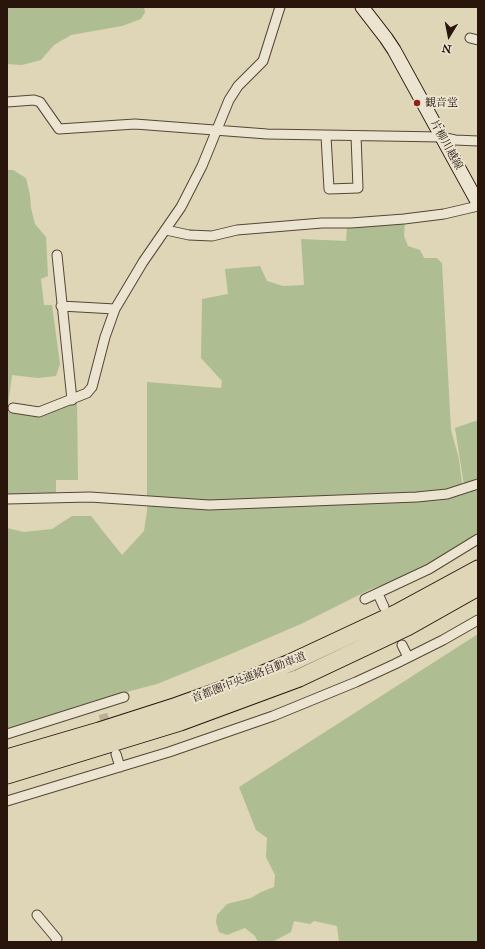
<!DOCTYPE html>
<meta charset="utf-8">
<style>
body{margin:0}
#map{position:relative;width:485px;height:949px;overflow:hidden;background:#dfd5b7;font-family:"IM FELL Great Primer",serif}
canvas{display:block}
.frame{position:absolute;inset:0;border:8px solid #2a150c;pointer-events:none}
.north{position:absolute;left:429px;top:16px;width:40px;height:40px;-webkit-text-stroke:3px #eae4d0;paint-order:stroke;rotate:190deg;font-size:11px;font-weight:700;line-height:16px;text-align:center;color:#2a150c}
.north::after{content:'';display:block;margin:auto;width:14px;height:18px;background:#2a150c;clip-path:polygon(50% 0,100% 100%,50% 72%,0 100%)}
</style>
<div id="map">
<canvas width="485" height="949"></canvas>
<div class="frame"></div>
<div class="north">N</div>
</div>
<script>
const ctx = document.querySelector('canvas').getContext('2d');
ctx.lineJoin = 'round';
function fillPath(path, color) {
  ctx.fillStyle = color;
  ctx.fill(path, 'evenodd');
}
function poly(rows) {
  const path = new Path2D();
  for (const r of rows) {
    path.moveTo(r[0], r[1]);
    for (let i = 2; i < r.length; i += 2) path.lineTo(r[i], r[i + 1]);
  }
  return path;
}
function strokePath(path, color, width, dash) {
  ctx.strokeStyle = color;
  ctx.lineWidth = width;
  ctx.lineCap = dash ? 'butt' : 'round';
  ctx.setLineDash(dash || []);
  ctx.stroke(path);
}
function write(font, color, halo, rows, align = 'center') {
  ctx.font = font + ' "IM FELL Great Primer","Noto Serif JP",serif';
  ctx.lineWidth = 4;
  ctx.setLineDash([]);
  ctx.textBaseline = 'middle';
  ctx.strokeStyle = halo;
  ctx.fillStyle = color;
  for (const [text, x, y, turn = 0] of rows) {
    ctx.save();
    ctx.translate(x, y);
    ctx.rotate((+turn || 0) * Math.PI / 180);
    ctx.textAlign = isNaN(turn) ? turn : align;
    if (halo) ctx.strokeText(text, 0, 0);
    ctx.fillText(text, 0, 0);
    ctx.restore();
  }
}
const green = poly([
 [7,7,144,7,145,12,141,19,122,26,71,35,54,45,41,60,22,65,7,64],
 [7,170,13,170,26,178,30,195,31,208,35,224,46,237,48,276,41,279,44,305,52,305,60,364,56,376,38,378,12,375,8,406,7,406],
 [405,221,404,236,408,246,420,250,424,258,437,258,442,263,451,430,459,459,463,492,478,489,478,540,413,574,371,589,301,624,226,656,157,684,100,699,7,729,7,528,24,532,52,529,72,516,91,516,122,555,144,531,147,511,147,382,221,388,222,381,201,358,202,299,228,294,225,269,260,266,267,281,283,286,304,285,301,239,346,241,347,226],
 [77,401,78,480,56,480,56,495,7,495,7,412],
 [478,420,478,481,464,485,455,428],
 [478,634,478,942,339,942,337,926,314,921,310,924,294,921,291,932,272,942,258,942,255,936,245,928,227,935,219,932,216,922,217,915,227,904,251,898,261,892,274,887,275,875,266,857,267,838,256,830,239,787]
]);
const streetTunnel = poly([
 [103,714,108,731]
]);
const street = poly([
 [470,38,478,40],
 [7,102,34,100,40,102,59,129,135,124,267,134,441,137,455,140,478,141],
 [326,136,329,189,358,188,356,136],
 [166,230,189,235,212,236,237,230,322,223,351,223,404,219,444,214,478,206],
 [57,255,72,400],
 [61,306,115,309],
 [13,408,39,412,87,393,92,387,105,337,115,309,143,262,181,207,202,166,229,100,238,86,263,61,280,7],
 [7,499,90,497,209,505,417,497,447,494,478,484],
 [378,594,384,607],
 [365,599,429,569,478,539],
 [402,645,408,657],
 [7,734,124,697],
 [116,754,120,767],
 [7,801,169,752,273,716,356,682,395,664,443,640,478,620],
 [37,915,57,939,56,942]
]);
const secondary = poly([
 [362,7,386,38,394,50,478,203]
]);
const highway = poly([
 [7,758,99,731,177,706,236,685,290,663,397,613,478,569],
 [7,775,180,722,299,678,407,627,478,587]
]);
const markers = [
 [417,103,4,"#8f2418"]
];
const poiNames = [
 ["観音堂",425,103]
];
const streetNames = [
 ["片柳川越線",446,145,61],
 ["首都圏中央連絡自動車道",249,678,-21]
];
fillPath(green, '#aebe92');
strokePath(streetTunnel, '#bbaf95', 9, [9, 4.5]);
strokePath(street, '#574537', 11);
strokePath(secondary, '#2a150c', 15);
strokePath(highway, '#2a150c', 19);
strokePath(street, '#eae4d0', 9);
strokePath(secondary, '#eae4d0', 13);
strokePath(highway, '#dfd5b7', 17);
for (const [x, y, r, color] of markers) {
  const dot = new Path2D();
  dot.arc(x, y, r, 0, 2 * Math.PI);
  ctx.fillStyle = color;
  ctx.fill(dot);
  strokePath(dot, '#eae4d0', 1.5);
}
write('11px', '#2a150c', '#eae4d0', poiNames, 'left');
write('11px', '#2a150c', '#eae4d0', streetNames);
</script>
